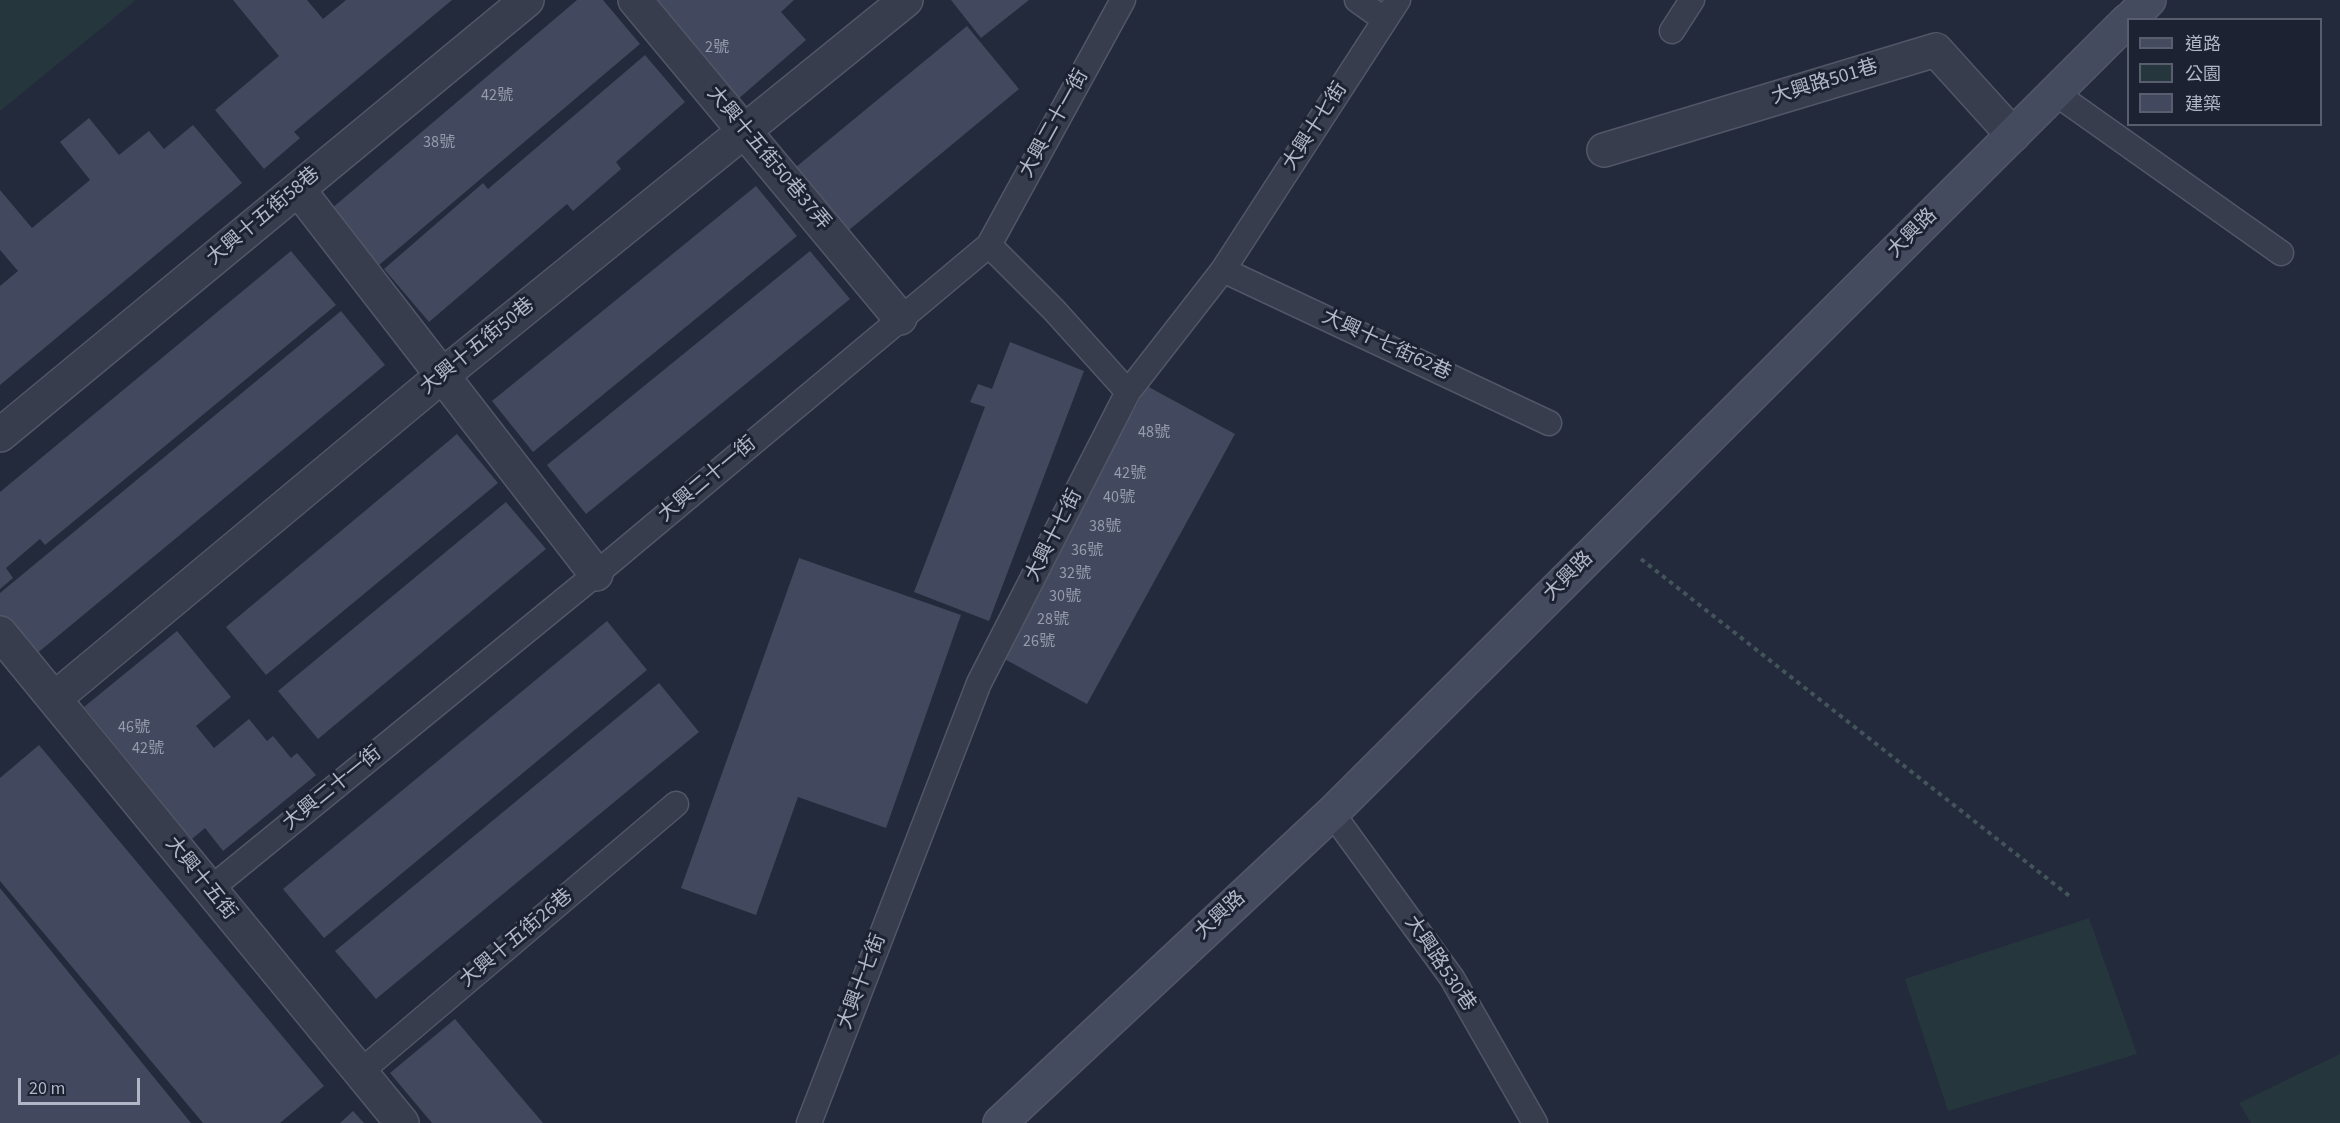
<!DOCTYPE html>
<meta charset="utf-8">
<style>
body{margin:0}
#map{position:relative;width:2340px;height:1123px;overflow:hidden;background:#232a3c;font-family:"Source Sans 3","Noto Sans TC",sans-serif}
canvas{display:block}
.legend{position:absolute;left:2127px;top:18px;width:195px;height:108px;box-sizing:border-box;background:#1c2231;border:2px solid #585e6d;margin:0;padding:8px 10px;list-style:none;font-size:18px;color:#b2b7c8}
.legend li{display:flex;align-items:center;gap:12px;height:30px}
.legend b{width:30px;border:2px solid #585e6d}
.scale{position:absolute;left:18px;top:1078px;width:122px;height:27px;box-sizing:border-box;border:3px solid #b2b7c8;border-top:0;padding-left:8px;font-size:18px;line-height:21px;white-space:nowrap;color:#b2b7c8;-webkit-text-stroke:4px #1c2231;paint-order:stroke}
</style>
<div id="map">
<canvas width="2340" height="1123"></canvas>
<ul class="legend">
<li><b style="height:8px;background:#454b5f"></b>道路</li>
<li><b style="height:16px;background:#25373d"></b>公園</li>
<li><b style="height:16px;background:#42495e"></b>建築</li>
</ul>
<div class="scale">20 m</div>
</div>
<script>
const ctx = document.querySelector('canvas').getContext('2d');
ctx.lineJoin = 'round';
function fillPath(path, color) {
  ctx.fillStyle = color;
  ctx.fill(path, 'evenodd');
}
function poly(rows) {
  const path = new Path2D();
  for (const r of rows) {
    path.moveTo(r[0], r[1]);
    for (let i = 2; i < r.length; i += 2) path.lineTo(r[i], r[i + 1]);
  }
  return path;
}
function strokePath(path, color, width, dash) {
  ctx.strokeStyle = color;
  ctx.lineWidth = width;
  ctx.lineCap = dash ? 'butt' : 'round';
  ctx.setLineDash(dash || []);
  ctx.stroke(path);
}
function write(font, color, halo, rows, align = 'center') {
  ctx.font = font + ' "Source Sans 3","Noto Sans TC",sans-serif';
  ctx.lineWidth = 6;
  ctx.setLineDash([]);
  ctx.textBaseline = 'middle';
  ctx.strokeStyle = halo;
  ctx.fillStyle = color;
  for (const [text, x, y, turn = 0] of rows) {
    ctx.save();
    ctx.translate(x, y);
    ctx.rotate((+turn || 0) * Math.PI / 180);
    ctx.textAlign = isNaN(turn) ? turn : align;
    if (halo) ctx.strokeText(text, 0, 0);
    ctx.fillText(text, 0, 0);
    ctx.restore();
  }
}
const green = poly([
 [0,0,136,0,0,111],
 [2089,918,2137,1054,1948,1111,1905,979],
 [2340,1054,2340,1123,2251,1123,2239,1103]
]);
const building = poly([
 [233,0,307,0,323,19,346,0,452,0,294,132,300,138,264,169,215,110,279,56],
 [577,0,603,0,640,44,379,265,331,209],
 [650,0,794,0,781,12,806,40,737,100],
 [951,0,1029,0,981,38],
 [967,26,1019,89,849,230,796,167],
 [645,55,685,102,616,162,621,169,573,211,567,204,429,322,384,269,483,183,488,189],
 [89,118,119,155,149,131,164,149,193,125,242,183,0,385,0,286,18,271,0,250,0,190,32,228,90,180,60,142],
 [756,186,797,236,533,452,492,401],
 [291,251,336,305,45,545,40,539,6,568,13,578,0,589,0,492],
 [810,251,850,299,586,514,547,465],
 [341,311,385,365,29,660,0,624,0,593],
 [1010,342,1084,371,989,621,914,592,985,407,970,402,978,384,992,389],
 [1147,386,1235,434,1087,704,999,656],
 [457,434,498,483,266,675,226,627],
 [506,502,546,549,318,739,278,691],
 [799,558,961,615,886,828,798,797,756,915,681,888],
 [607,621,647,670,324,938,283,889],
 [177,631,231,697,196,726,214,748,249,719,267,741,273,736,291,758,297,753,316,775,223,851,205,828,192,839,84,707],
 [659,683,699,732,376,999,335,951],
 [39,745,324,1086,280,1123,203,1123,0,881,0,778],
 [0,888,191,1123,0,1123],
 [455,1019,509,1083,543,1123,432,1123,426,1116,390,1073],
 [353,1111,364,1123,340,1123]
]);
const path = poly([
 [1641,559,2072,898]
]);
const service = poly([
 [1357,0,1385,20],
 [1672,31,1692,0],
 [2055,93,2281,253],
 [989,245,1054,310,1128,392],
 [1223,270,1549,423],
 [1332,813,1452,978,1535,1123],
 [209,890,596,574,989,245,1123,0],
 [359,1073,676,804],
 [809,1123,979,683,1128,392,1223,270,1398,0]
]);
const minor = poly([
 [635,0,900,318],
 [1604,150,1936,50,2013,135],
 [298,189,596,574],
 [0,435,527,0],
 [0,633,402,1123],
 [54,699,443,375,906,0]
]);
const secondary = poly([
 [2129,20,2149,0],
 [1000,1123,1332,813,2128,20]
]);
const numberNames = [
 ["2號",717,48],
 ["42號",497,96],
 ["38號",439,143],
 ["48號",1154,433],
 ["42號",1130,474],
 ["40號",1119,498],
 ["38號",1105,527],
 ["36號",1087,551],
 ["32號",1075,574],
 ["30號",1065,597],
 ["28號",1053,620],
 ["26號",1039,642],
 ["46號",134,728],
 ["42號",148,749]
];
const streetNames = [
 ["大興路501巷",1825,83,-17],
 ["大興二十一街",1055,124,-61],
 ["大興十七街",1316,127,-57],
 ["大興十五街50巷37弄",768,159,50],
 ["大興十五街58巷",264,217,-40],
 ["大興路",1913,234,-45],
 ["大興十七街62巷",1386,346,25],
 ["大興十五街50巷",478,347,-39],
 ["大興二十一街",708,480,-40],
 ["大興十七街",1055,536,-63],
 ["大興路",1569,577,-45],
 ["大興二十一街",333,789,-39],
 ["大興十五街",200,879,51],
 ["大興路",1221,916,-43],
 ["大興十五街26巷",517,939,-40],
 ["大興路530巷",1439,964,56],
 ["大興十七街",863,982,-69]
];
fillPath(green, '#25373d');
fillPath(building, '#42495e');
strokePath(service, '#525767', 27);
strokePath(minor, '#525767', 36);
strokePath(secondary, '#525767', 36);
strokePath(path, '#43545a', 4, [4.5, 4.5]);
strokePath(service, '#373d4c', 24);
strokePath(minor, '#373d4c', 33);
strokePath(secondary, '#454b5f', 33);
write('16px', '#969cae', null, numberNames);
write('20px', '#b2b7c8', '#1c2231', streetNames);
</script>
